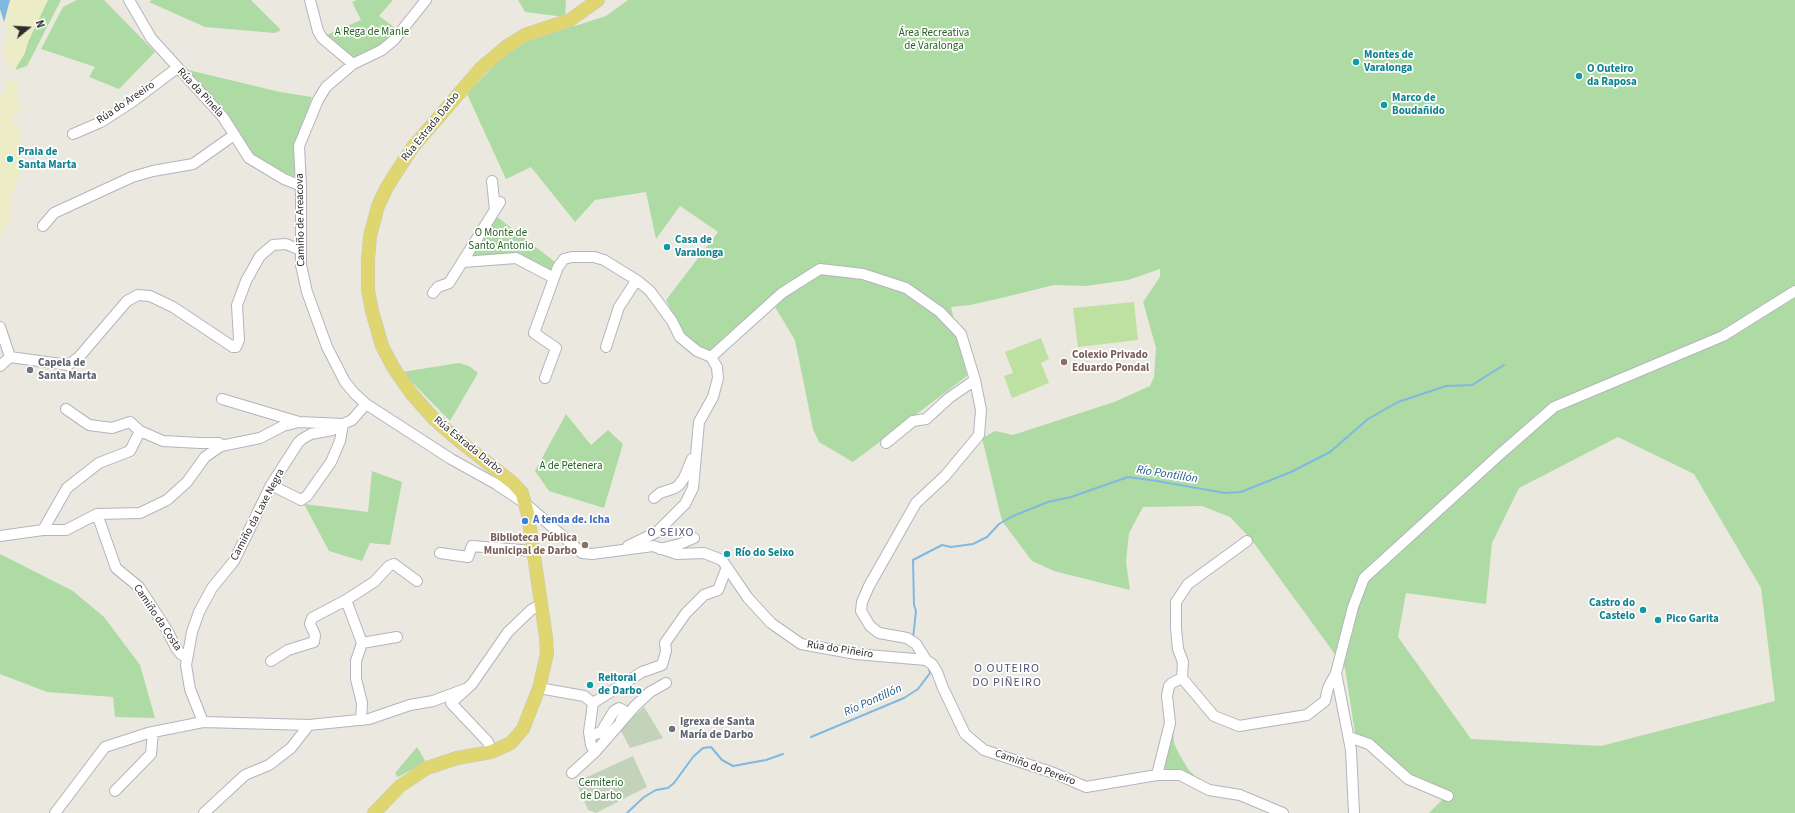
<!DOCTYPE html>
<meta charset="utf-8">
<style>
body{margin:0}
#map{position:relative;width:1795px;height:813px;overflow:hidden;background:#ebe8e0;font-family:"Source Sans 3",sans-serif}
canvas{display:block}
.north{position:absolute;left:8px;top:8px;width:40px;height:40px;-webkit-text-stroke:3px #fff;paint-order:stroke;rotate:72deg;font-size:11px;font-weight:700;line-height:16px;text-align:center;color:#2c2c2c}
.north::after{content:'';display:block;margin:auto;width:14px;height:18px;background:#2c2c2c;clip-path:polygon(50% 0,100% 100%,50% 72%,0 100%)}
</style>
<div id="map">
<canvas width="1795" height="813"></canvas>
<div class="north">N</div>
</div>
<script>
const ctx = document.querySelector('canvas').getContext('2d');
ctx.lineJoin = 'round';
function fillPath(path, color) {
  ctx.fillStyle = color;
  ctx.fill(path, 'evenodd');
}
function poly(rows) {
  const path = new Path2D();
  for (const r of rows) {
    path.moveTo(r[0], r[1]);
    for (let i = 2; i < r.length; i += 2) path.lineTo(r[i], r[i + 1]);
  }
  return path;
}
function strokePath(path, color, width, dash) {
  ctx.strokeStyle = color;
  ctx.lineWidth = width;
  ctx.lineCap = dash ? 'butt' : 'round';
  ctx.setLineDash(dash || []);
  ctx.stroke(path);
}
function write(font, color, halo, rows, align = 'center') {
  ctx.font = font + ' "Source Sans 3",sans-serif';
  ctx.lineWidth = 3.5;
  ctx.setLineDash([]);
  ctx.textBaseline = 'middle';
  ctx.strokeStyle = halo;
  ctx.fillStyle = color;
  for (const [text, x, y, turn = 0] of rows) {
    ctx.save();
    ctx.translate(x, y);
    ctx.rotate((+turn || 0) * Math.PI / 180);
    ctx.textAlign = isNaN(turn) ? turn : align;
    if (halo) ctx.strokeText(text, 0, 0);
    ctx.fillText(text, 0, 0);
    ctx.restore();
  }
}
const green = poly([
 [47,0,61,0,27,66,15,70],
 [77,0,104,0,155,52,119,89,89,77,95,67,41,49,63,7],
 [152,0,251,0,281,30,275,33,205,27,149,2],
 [357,0,393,0,379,16,398,30,382,48,356,60,324,36,361,20,352,2],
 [518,0,566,0,565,17,525,12],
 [628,0,1795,0,1795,813,1429,813,1449,793,1410,778,1355,733,1345,668,1251,539,1230,517,1202,506,1143,507,1129,533,1126,562,1130,590,1054,571,1032,561,1002,521,982,438,995,431,1013,435,1114,402,1150,386,1154,377,1156,348,1143,302,1160,277,1160,269,1128,280,1086,286,1054,285,997,299,970,305,951,307,967,376,853,462,819,442,813,429,795,340,775,307,710,352,684,336,666,300,718,232,680,206,656,239,646,192,595,200,575,222,531,167,506,179,467,94,498,61,533,34,575,26,606,16],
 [1618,437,1694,474,1761,588,1775,701,1601,746,1471,739,1398,637,1406,593,1486,604,1492,543,1519,488],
 [184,69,280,92,312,97,296,148,298,178,278,170,248,150],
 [496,216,555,262,549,274,517,256,472,258],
 [459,363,469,366,478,373,450,421,402,372],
 [566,414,591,445,608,430,623,444,604,508,549,491,535,471],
 [372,471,402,482,390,545,370,543,362,561,329,551,304,504,368,512],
 [0,554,73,591,104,617,140,665,155,718,115,717,113,697,47,692,0,674],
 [1173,730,1174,743,1178,752,1188,769,1200,781,1164,772,1161,769],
 [417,747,426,762,398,777,395,773]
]);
const sand = poly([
 [10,0,48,0,28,42,25,53,14,71,2,53,8,35,5,22],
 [12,79,18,87,17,96,21,109,14,116,12,121,20,127,21,166,19,177,12,192,10,220,0,237,0,95,8,88,6,81]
]);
const cemetery = poly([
 [644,707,663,738,630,748,620,729],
 [633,756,647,787,596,813,588,810,576,782]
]);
const pitch = poly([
 [1134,302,1138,340,1078,347,1073,308],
 [1041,338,1049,359,1041,363,1049,383,1012,398,1004,376,1013,373,1005,352]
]);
const water = poly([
 [0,0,10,0,4,22,0,9]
]);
const stream = poly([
 [913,638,916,611,914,605,913,560,942,545,951,547,973,544,987,537,999,524,1013,516,1048,502,1071,497,1128,477,1157,481,1225,493,1241,492,1291,472,1330,452,1368,419,1398,402,1446,386,1472,385,1504,365],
 [811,737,904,698,918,689,930,673,929,668],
 [627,813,644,797,656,790,668,788,674,783,693,757,703,748,711,747,722,760,733,766,766,760,783,754]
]);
const minor = poly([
 [129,0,151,38,223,117,249,158,284,179,301,186],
 [310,0,318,31,322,38,353,64],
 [426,0,394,40,382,50,353,64,326,87,318,100,299,146,301,186,301,265,307,292,327,347,345,382,355,394,366,404,451,459,496,484,526,504,582,553,592,554,653,546,677,554,704,553,722,560,748,598,771,623,801,644,856,654,926,660,932,664,937,672,943,688,965,734,984,750,1054,773,1086,787,1157,775,1180,775,1209,790,1240,795,1283,813],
 [73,134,101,122,132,102,177,68],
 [492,181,495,210],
 [43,226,54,213,132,177,153,171,193,164,234,135],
 [463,262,516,258,554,278],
 [433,293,438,287,449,283,500,202],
 [0,327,10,357],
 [606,347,619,307,634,284,638,281],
 [10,357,68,365,79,357,127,301,138,295,150,296,173,307,233,347,236,347,239,340,237,305,246,281,260,256,273,245,286,244,300,250],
 [711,357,782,293,820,269,863,274,906,288,940,312,961,334,975,380,981,410,979,435,945,476,916,503,869,586,862,602,861,611,870,626,879,633,907,638,916,644,926,660],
 [0,366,10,357],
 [545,378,556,348,534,333,558,267,564,259,572,257,594,257,604,260,638,281,650,291,672,321,680,337,697,351,711,357],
 [222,399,299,422],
 [66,409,89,425,112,428,130,422,140,431,163,441,200,443,219,443,221,446],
 [886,443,913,421,926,419,949,398,975,380],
 [271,485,301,500,307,496,331,462,340,441,343,424],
 [654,498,660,493,675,488,679,485,684,478,692,459],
 [97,514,116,568,139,587,167,630,176,648,181,654,187,658],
 [43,530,67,488,99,463,130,451,140,431],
 [0,536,43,530,66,530,97,514,140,513,167,500,187,482,205,457,221,446,260,438,283,426,299,422,343,424,352,420,366,404],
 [628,546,657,532,685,504,693,488,699,422,713,397,718,378,717,367,711,357],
 [660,549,680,544,694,538],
 [440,553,468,557,472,546,533,551],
 [362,643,397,637],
 [271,661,288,650,314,642,315,635,310,624,312,618,346,600],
 [1182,678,1183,662,1178,649,1176,628,1176,602,1188,584,1247,541],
 [539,688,584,696,593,703],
 [593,703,642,672,662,665,666,651,665,643,686,613,704,595,718,590,727,567],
 [593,703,589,732,591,745,595,752],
 [361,720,362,703,356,679,356,661,362,643,346,600,374,582,389,566,394,564,417,581],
 [203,722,190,689,186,665,192,632,199,612,212,588,234,561,271,485,298,443,302,439,311,434,332,430,343,424],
 [589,732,593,735,601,732,614,711,619,708,623,710,624,714,621,720],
 [1349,737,1369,744,1408,779,1448,796],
 [491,752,488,742,451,703,472,684,508,632,531,610,541,604],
 [572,773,595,752,635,706,650,692,666,683],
 [1157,775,1170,723,1167,696,1169,686,1172,683,1182,678,1214,716,1239,726,1307,715,1325,701,1328,688,1336,673],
 [115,791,151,754,153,732],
 [55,813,105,747,148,733,203,722,309,725,369,719,410,705,433,701,465,689],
 [204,813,245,775,269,765,291,748,309,725],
 [1354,813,1351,750,1336,673,1353,607,1364,578,1499,455,1554,407,1723,336,1795,291]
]);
const major = poly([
 [374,813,400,786,427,768,457,758,491,752,511,743,523,729,539,688,547,654,546,637,528,515,522,493,513,483,457,439,434,419,411,393,393,367,382,346,372,311,368,290,368,260,370,236,378,206,387,187,412,148,481,68,506,47,525,35,570,20,598,0]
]);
const markers = [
 [1356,62,4,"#0f9aa8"],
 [1579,76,4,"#0f9aa8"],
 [1384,105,4,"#0f9aa8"],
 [10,159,4,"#0f9aa8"],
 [667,247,4,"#0f9aa8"],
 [1064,362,4,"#8d6e63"],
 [30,370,4,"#6b7280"],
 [525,521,4,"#3f7fe0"],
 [585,545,4,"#8d6e63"],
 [727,554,4,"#0f9aa8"],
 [1643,610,4,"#0f9aa8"],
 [1658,620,4,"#0f9aa8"],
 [590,685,4,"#0f9aa8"],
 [672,729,4,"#6b7280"]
];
const parkNames = [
 ["A Rega de Manle",372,33],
 ["Área Recreativa",934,34],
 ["de Varalonga",934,47],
 ["O Monte de",501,234],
 ["Santo Antonio",501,247],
 ["A de Petenera",571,467],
 ["Cemiterio",601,784],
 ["de Darbo",601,797]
];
const cultureNames = [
 ["Montes de",1364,56],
 ["Varalonga",1364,69],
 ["O Outeiro",1587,70],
 ["da Raposa",1587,83],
 ["Marco de",1392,99],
 ["Boudañido",1392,112],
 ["Praia de",18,153],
 ["Santa Marta",18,166],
 ["Casa de",675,241],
 ["Varalonga",675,254],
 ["Río do Seixo",735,554],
 ["Castro do",1635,604,"right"],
 ["Castelo",1635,617,"right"],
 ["Pico Garita",1666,620],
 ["Reitoral",598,679],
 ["de Darbo",598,692]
];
const streetNames = [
 ["Rúa da Pinela",200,93,47],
 ["Rúa do Areeiro",126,103,-34],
 ["Rúa Estrada Darbo",431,127,-51],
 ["Camiño de Areacova",301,220,-91],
 ["Rúa Estrada Darbo",468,446,39],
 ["Camiño da Laxe Negra",258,515,-62],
 ["Camiño da Costa",157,618,56],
 ["Rúa do Piñeiro",840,650,9],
 ["Camiño do Pereiro",1035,768,20]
];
const educationNames = [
 ["Colexio Privado",1072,356],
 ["Eduardo Pondal",1072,369],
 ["Biblioteca Pública",577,539,"right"],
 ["Municipal de Darbo",577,552,"right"]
];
const worshipNames = [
 ["Capela de",38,364],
 ["Santa Marta",38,377],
 ["Igrexa de Santa",680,723],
 ["María de Darbo",680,736]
];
const shopNames = [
 ["A tenda de. Icha",533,521]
];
const waterNames = [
 ["Río Pontillón",1167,475,9],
 ["Río Pontillón",873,701,-24]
];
const neighbourhoodNames = [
 ["O SEIXO",671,533],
 ["O OUTEIRO",1007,669],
 ["DO PIÑEIRO",1007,683]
];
fillPath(green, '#aedba3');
fillPath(sand, '#ececc7');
fillPath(cemetery, '#c2d3b9');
fillPath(pitch, '#bce1a0');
fillPath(water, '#7fb9e1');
strokePath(stream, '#7fb9e1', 2);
strokePath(minor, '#b3b4be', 12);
strokePath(major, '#c8c8c8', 14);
strokePath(minor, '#fff', 10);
strokePath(major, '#e0d670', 13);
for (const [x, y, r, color] of markers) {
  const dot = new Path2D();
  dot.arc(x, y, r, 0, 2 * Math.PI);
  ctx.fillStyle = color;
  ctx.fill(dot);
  strokePath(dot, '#fff', 1.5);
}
write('11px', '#286123', '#fff', parkNames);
write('bold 11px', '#0d838f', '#fff', cultureNames, 'left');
write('11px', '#2c2c2c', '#fff', streetNames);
write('bold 11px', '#785e54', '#fff', educationNames, 'left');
write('bold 11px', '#5b616d', '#fff', worshipNames, 'left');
write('bold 11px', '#366cbe', '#fff', shopNames, 'left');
write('italic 12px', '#1e588d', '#fff', waterNames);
ctx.letterSpacing = '1px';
write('12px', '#515377', '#fff', neighbourhoodNames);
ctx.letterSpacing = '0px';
</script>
